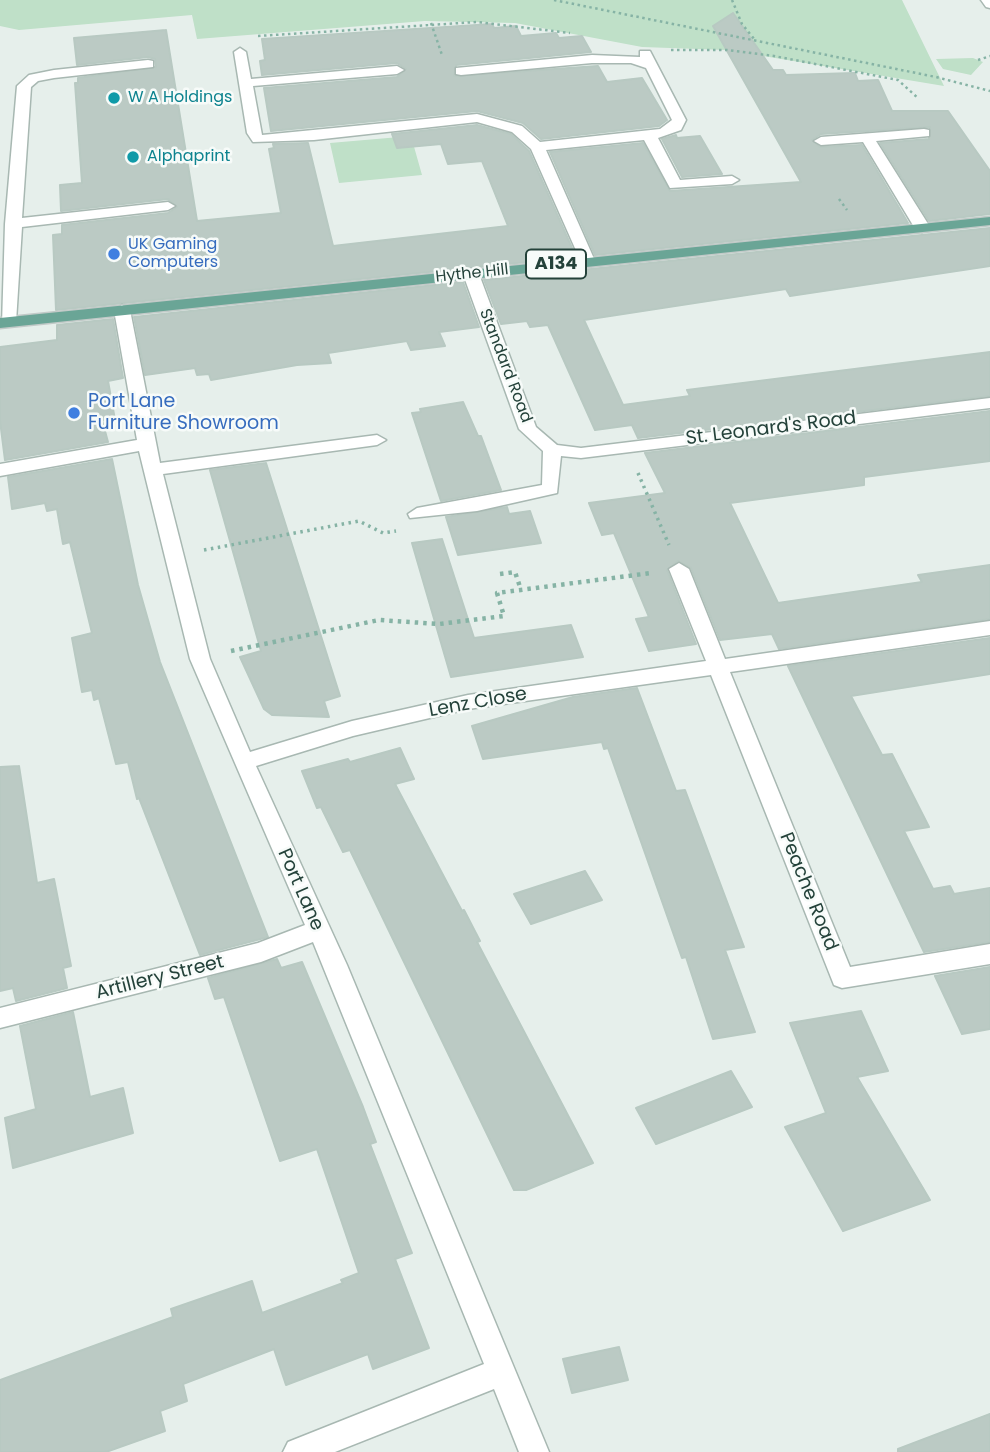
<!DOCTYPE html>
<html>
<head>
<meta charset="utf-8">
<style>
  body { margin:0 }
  canvas { display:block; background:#e6efeb }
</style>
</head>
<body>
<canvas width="990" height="1452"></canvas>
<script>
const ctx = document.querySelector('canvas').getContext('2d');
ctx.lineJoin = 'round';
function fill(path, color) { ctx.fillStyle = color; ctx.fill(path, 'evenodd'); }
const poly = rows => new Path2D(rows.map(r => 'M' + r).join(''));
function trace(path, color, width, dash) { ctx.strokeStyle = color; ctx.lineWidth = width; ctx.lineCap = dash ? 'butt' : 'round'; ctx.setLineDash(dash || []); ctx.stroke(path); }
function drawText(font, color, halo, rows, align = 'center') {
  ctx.font = font + ' Poppins,sans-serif'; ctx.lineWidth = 5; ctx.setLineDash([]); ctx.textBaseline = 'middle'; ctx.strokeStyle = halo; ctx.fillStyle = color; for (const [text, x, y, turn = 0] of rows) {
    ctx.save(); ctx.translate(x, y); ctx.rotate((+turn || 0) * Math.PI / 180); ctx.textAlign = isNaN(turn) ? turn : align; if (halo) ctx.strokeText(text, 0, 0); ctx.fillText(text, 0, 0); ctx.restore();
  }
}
fill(poly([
  [0,0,902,0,944,86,727,50,642,47,515,23,425,21,197,39,192,15,19,30,0,26],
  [973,58,983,62,971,75,943,69,936,59],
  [411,136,422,175,339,183,330,143]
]), '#bfe0c8');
const building = poly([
  [733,13,773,70,783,70,786,75,855,73,858,81,878,80,892,111,948,111,990,171,990,214,929,221,880,143,929,139,930,127,821,134,812,140,820,147,862,145,908,223,595,255,550,152,643,143,670,191,801,182,713,26,733,13],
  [492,24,494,28,516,26,521,36,556,33,559,38,582,36,591,52,456,65,454,76,598,66,607,82,642,78,667,120,659,126,541,139,523,123,477,111,271,131,264,88,397,77,406,69,397,63,262,75,260,61,265,60,262,39,492,24],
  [166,30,197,221,281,213,269,149,274,148,273,144,308,143,333,246,508,226,482,161,448,164,441,144,397,148,392,134,477,125,511,134,529,151,576,257,56,310,53,235,62,234,62,225,168,213,177,207,168,199,61,211,60,185,82,183,75,83,78,83,78,78,156,67,155,59,148,57,77,65,74,38,166,30],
  [676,135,677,138,700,136,722,174,682,177,662,139,676,135],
  [990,228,990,266,790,296,786,289,584,320,623,405,690,396,687,390,990,352,990,396,638,438,632,425,595,430,548,325,530,327,527,321,501,324,484,280,990,228],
  [463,282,479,327,439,332,445,346,411,350,407,341,328,353,331,363,297,365,211,380,209,374,197,375,195,368,145,375,134,317,463,282],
  [113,319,123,378,108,381,115,420,102,420,108,442,5,460,0,421,0,347,57,340,57,325,113,319],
  [463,402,478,436,481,436,501,490,441,501,412,413,421,412,420,409,463,402],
  [990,411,990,461,864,477,864,485,730,503,778,603,922,582,918,575,990,565,990,619,779,649,772,634,720,640,691,568,678,561,667,570,696,644,649,651,636,619,649,617,614,533,602,535,589,503,665,493,645,453,990,411],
  [112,459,138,585,160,662,268,937,200,955,139,798,137,799,128,762,116,764,99,698,94,700,92,690,82,692,72,638,92,633,70,542,63,544,57,509,47,511,45,503,12,509,8,477,112,459],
  [266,463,340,696,324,701,329,717,272,715,264,709,240,657,261,651,210,470,266,463],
  [507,507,509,514,530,511,541,543,458,555,446,517,507,507],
  [442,539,474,638,571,625,583,657,451,677,412,543,442,539],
  [990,638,990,674,851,696,882,755,892,754,929,827,904,831,933,889,950,886,954,894,990,888,990,942,924,952,788,666,990,638],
  [637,688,676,791,685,790,744,947,725,950,755,1032,713,1039,686,957,682,958,608,748,604,749,602,742,483,759,472,726,573,697,637,688],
  [400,748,414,779,395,784,462,911,464,910,480,941,477,942,593,1163,526,1190,514,1190,350,850,343,852,321,807,317,808,302,771,348,759,350,762,400,748],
  [19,766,37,883,54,879,71,966,63,968,67,988,16,1001,13,988,0,991,0,767,19,766],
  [585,871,602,900,531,924,514,894,585,871],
  [277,959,281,968,302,962,363,1107,376,1142,370,1144,412,1253,395,1259,429,1348,373,1369,368,1354,286,1385,274,1349,183,1384,187,1401,160,1411,165,1431,106,1452,0,1452,0,1380,173,1317,171,1309,252,1281,262,1313,343,1283,341,1280,359,1273,317,1149,280,1161,224,997,215,999,208,978,277,959],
  [990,967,990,1029,962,1034,935,976,990,967],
  [861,1011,888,1071,857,1077,930,1200,843,1231,785,1127,826,1113,790,1023,861,1011],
  [73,1012,90,1097,123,1088,133,1133,13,1168,5,1118,36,1109,20,1026,73,1012],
  [731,1071,752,1107,656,1144,636,1108,731,1071],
  [619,1347,628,1380,572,1393,563,1359,619,1347],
  [990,1414,990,1452,898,1452,898,1449,990,1414]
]);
fill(building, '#bbcac4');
trace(building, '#b8c9c2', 2);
const minor = poly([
  [981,0,990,0,990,8,986,7,981,0],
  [240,48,246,52,251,79,397,66,404,70,397,74,253,86,262,135,477,114,522,126,540,142,660,129,672,120,646,68,631,63,592,63,461,75,456,74,456,68,592,55,640,57,640,51,650,51,686,120,681,130,658,138,680,180,732,176,739,180,732,184,670,188,644,140,546,150,595,261,592,264,582,264,531,149,512,132,477,122,314,140,253,142,247,133,234,52,240,48],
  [148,60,153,61,153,67,54,78,38,81,31,87,22,218,168,202,175,206,168,210,22,227,16,322,14,325,2,325,5,224,17,86,29,75,54,70,148,60],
  [924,129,929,130,929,136,876,141,930,227,922,232,914,227,863,142,821,145,814,141,821,137,924,129],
  [471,269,479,274,536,427,557,445,581,448,990,398,990,408,581,458,561,456,557,493,477,511,410,518,408,514,417,508,542,485,543,451,519,429,463,274,471,269],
  [122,305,130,310,160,463,377,435,386,440,377,445,163,474,210,659,250,752,352,721,468,695,706,661,669,569,679,563,689,569,725,659,990,621,990,635,730,672,850,967,990,944,990,964,842,988,834,985,711,675,468,709,353,736,256,766,347,965,549,1452,519,1452,494,1389,335,1452,283,1452,288,1442,484,1364,313,942,261,962,0,1028,0,1008,258,943,305,925,190,659,139,451,0,476,0,464,137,440,114,310,122,305]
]);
const major = poly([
  [990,217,990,225,0,328,0,318,990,217]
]);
trace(minor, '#a8b8b2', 3);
trace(major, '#c2cac8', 3);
trace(poly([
  [554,0,936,77,990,91],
  [732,0,742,24,755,40],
  [431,23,442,55],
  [258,36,477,22,570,33],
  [671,50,727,50,774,56,898,80,919,99],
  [978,60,990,56],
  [839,199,847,210]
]), '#86b3a5', 2.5, [2.5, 3.5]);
trace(poly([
  [638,473,669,545],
  [204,550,359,521,383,533,396,531]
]), '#86b3a5', 3.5, [2.5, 4.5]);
trace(poly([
  [500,574,515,572,521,590],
  [231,651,379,620,439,624,504,616,497,593,651,573]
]), '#86b3a5', 4.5, [3.5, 5]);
fill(minor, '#fff');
fill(major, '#6aa596');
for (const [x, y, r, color] of [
  [114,98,7,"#0f9aa8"],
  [133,157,7,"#0f9aa8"],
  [114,254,7,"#3f7fe0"],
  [74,413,7,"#3f7fe0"]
]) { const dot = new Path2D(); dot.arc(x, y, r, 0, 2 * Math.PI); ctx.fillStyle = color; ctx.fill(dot); trace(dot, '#f7fbf9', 2.5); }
drawText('16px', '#0d838f', '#f7fbf9', [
  ["W A Holdings",128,98],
  ["Alphaprint",147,157]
], 'left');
drawText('16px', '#366cbe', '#f7fbf9', [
  ["UK Gaming",128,245],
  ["Computers",128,263]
], 'left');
drawText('16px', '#24423a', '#f7fbf9', [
  ["Hythe Hill",472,274,-6],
  ["Standard Road",505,366,69]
]);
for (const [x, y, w] of [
  [556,264,60]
]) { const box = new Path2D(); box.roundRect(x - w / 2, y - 14.5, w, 29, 5); ctx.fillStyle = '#f7fbf9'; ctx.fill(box); trace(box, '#24423a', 2); }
drawText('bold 18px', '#24423a', null, [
  ["A134",556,264]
]);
drawText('19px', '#366cbe', '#f7fbf9', [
  ["Port Lane",88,402],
  ["Furniture Showroom",88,424]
], 'left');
drawText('19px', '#24423a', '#f7fbf9', [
  ["St. Leonard's Road",771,429,-7],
  ["Lenz Close",478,703,-10],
  ["Port Lane",300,890,66],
  ["Peache Road",808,892,68],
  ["Artillery Street",160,978,-14]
]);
</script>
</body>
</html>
